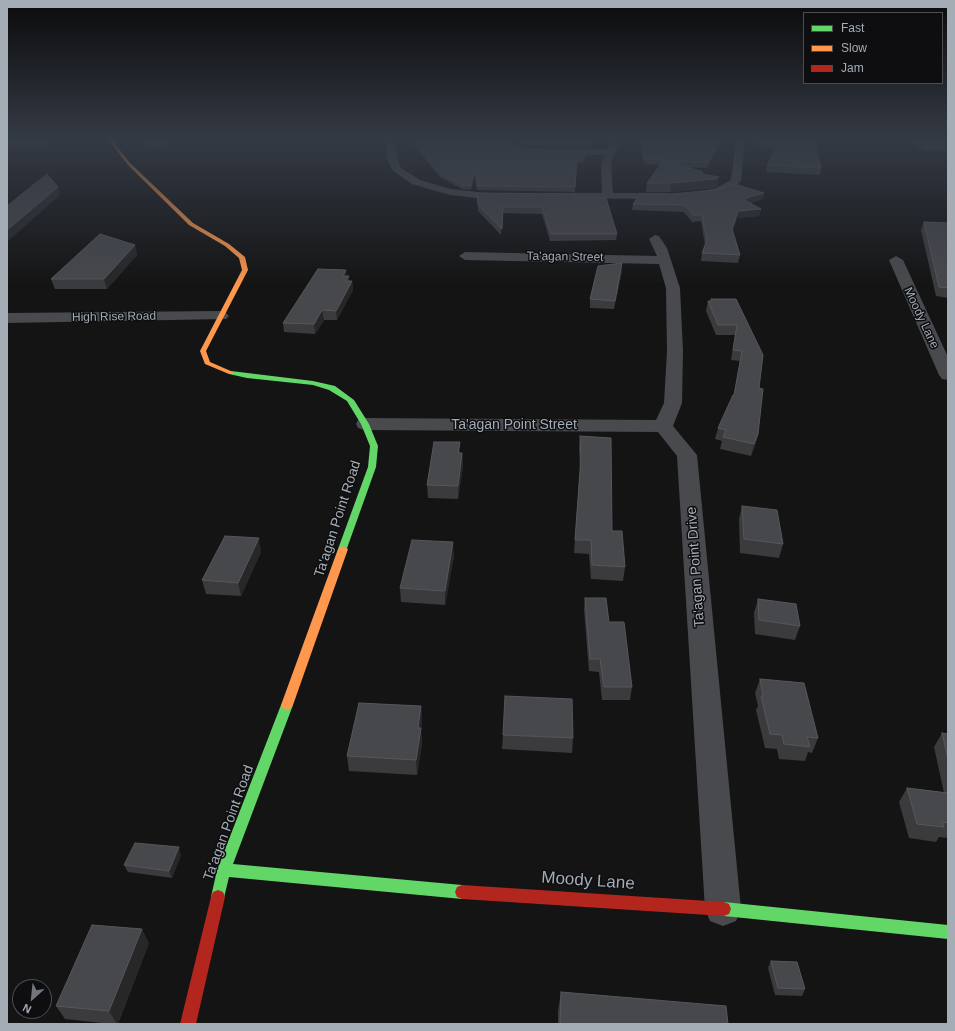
<!DOCTYPE html>
<html>
<head>
<meta charset="utf-8">
<style>
  body { margin:0 }
  #map { position:relative; width:955px; height:1031px; overflow:hidden; background:#141414; font-family:Helvetica,sans-serif }
  canvas { display:block }
  .frame { position:absolute; inset:0; border:8px solid #a4acb6; pointer-events:none }
  .legend { position:absolute; left:803px; top:12px; width:140px; height:72px; box-sizing:border-box; background:#0e0e10; border:1px solid #4a4d52; margin:0; padding:5px 7px; list-style:none; font-size:12px; color:#a4acb6 }
  .legend li { display:flex; align-items:center; gap:8px; height:20px }
  .legend b { width:20px; border:1px solid #4a4d52 }
  .north { position:absolute; left:12px; top:979px; width:40px; height:40px; box-sizing:border-box; background:#0e0e10; border:1px solid #4a4d52; border-radius:50%; rotate:207deg; font-size:11px; font-weight:700; line-height:16px; text-align:center; color:#a4acb6 }
  .north::after { content:''; display:block; margin:auto; width:14px; height:18px; background:#72777d; clip-path:polygon(50% 0,100% 100%,50% 72%,0 100%) }
</style>
</head>
<body>
<div id="map">
<canvas width="955" height="1031"></canvas>
<div class="frame"></div>
<ul class="legend">
<li><b style="height:5px;background:#63d668"></b>Fast</li>
<li><b style="height:5px;background:#ff974d"></b>Slow</li>
<li><b style="height:5px;background:#b3261e"></b>Jam</li>
</ul>
<div class="north">N</div>
</div>
<script>
const ctx = document.querySelector('canvas').getContext('2d');
ctx.lineJoin = 'round';
const poly = rows => new Path2D(rows.map(r => 'M' + r).join(''));
function fill(path, color) { ctx.fillStyle = color; ctx.fill(path, 'evenodd'); }
function trace(path, color, width, dash) { ctx.strokeStyle = color; ctx.lineWidth = width; ctx.lineCap = dash ? 'butt' : 'round'; ctx.setLineDash(dash || []); ctx.stroke(path); }
function drawText(font, color, halo, rows, align = 'center') {
  ctx.font = font + ' Helvetica,sans-serif'; ctx.lineWidth = 3; ctx.setLineDash([]); ctx.textBaseline = 'middle'; ctx.strokeStyle = halo; ctx.fillStyle = color; for (const [text, x, y, turn = 0] of rows) {
    ctx.save(); ctx.translate(x, y); ctx.rotate((+turn || 0) * Math.PI / 180); ctx.textAlign = isNaN(turn) ? turn : align; if (halo) ctx.strokeText(text, 0, 0); ctx.fillText(text, 0, 0); ctx.restore();
  }
}
fill(poly([
  [386,141,395,141,397,158,401,168,420,180,451,189,486,193,507,193,512,196,507,199,486,199,450,195,412,184,392,170,387,158,386,141],
  [503,141,512,141,513,144,520,146,533,148,608,149,611,141,620,141,611,163,613,193,669,193,674,196,669,199,541,198,540,196,545,193,602,193,601,163,605,155,533,154,507,148,503,141],
  [736,141,745,141,741,181,732,189,720,194,699,195,698,193,699,191,714,189,731,180,736,141],
  [655,235,659,236,667,248,680,288,683,351,682,403,673,426,697,455,741,909,736,921,723,926,710,921,705,909,677,456,658,432,365,430,358,428,356,424,358,420,365,418,656,420,664,403,667,351,666,288,659,264,465,260,459,256,465,252,657,256,649,239,655,235],
  [896,256,903,260,948,357,948,380,942,379,939,375,889,260,896,256],
  [221,311,226,313,229,316,226,319,7,323,7,313,221,311]
]), '#484a4d');
fill(poly([
  [231,371,313,381,335,386,354,400,369,424,378,446,376,467,346,551,340,551,338,549,368,467,370,446,361,424,347,401,329,390,313,385,247,378,229,374,228,373,231,371],
  [287,700,291,702,293,705,233,864,462,885,467,887,469,892,467,897,462,899,229,877,223,902,218,904,213,902,211,897,217,870,281,705,283,702,287,700],
  [724,902,948,925,948,939,724,916,719,914,717,909,719,904,724,902]
]), '#63d668');
fill(poly([
  [109,141,113,141,130,163,193,223,229,244,245,257,248,270,206,351,210,362,233,372,233,374,229,374,205,364,200,351,242,270,239,258,225,246,189,225,128,165,109,141],
  [343,546,348,549,293,705,291,708,287,710,283,708,281,705,338,549,343,546]
]), '#ff974d');
fill(poly([
  [462,885,724,902,729,904,731,909,729,914,724,916,462,899,457,897,455,892,457,887,462,885],
  [218,890,223,892,225,897,196,1024,180,1024,211,897,213,892,218,890]
]), '#b3261e');
fill(poly([
  [7,141,56,141,44,148,7,148],
  [140,141,172,141,167,148,146,148],
  [413,141,504,141,507,146,533,152,586,156,583,163,577,163,575,192,477,190,475,173,471,190,462,189,440,177,415,147],
  [513,141,592,141,589,147,533,146,514,143],
  [641,141,721,141,707,168,686,167,702,174,718,185,714,188,670,192,646,192,647,183,661,165,644,164,641,147],
  [754,141,815,141,821,168,820,175,766,172,767,165,777,147,754,146],
  [908,141,944,141,948,144,948,151,925,151],
  [477,193,575,198,617,234,616,240,550,241,542,214,503,213,501,235,478,211],
  [764,193,763,199,750,203,761,209,759,216,737,218,733,231,740,255,738,263,701,261,702,253,705,245,701,221,692,222,684,212,632,210,633,204],
  [924,222,948,223,948,298,936,296,921,230],
  [135,245,137,255,107,289,55,289,51,279],
  [622,271,614,309,590,308,590,299],
  [347,276,349,281,352,281,353,290,337,320,324,320,315,334,284,332,283,323],
  [711,299,736,299,759,388,758,434,755,446,751,456,720,449,722,441,715,439,718,428,734,395,740,361,731,360,735,335,716,335,706,311,708,301,711,301],
  [580,436,612,531,625,567,623,581,591,579,589,554,574,553,580,470,579,449],
  [460,442,460,453,462,453,463,466,458,499,428,498,427,485],
  [742,506,783,544,779,558,740,553,739,519],
  [261,552,241,596,206,594,202,580],
  [454,556,445,605,401,602,400,588],
  [585,598,609,622,632,687,630,700,602,700,599,672,589,671,584,610],
  [758,599,800,626,795,640,755,634,754,613],
  [760,679,818,738,812,753,808,752,805,761,779,759,777,749,765,748,756,710,758,706,755,693],
  [421,706,422,720,421,730,422,743,417,775,349,771,347,756],
  [942,733,948,734,948,838,939,837,936,842,909,838,899,802,907,788,944,793,934,747],
  [503,735,573,738,572,753,502,749],
  [181,855,172,878,128,872,124,865],
  [149,943,118,1024,111,1024,65,1019,56,1006],
  [771,961,805,989,802,996,775,995,768,968],
  [561,992,728,1024,558,1024,558,1011]
]), '#3b3b3e');
fill(poly([
  [45,141,56,141,44,148,43,143],
  [169,141,172,141,167,148,166,144],
  [719,141,721,141,707,168,708,163],
  [586,152,586,156,583,163,583,159],
  [475,169,475,173,471,190,471,186],
  [703,172,701,180,719,177,718,185,714,188,670,192,671,183],
  [58,187,60,195,7,242,7,230],
  [764,193,763,199,741,205,743,199],
  [761,209,759,216,737,218,731,236,732,229,738,211],
  [135,245,137,255,107,289,104,279],
  [622,263,622,271,614,309,615,301],
  [346,270,347,278,343,276],
  [349,276,350,285,346,281],
  [352,281,353,290,337,320,336,311],
  [322,310,324,320,315,334,314,324],
  [758,434,755,446,751,456,754,444],
  [460,442,460,455,458,453],
  [462,453,463,466,458,499,458,486],
  [259,538,261,552,241,596,238,583],
  [453,542,454,556,445,605,445,591],
  [421,706,422,720,421,730,422,743,417,775,416,760,418,728],
  [179,847,181,855,172,878,169,871],
  [142,929,149,943,118,1024,117,1024,109,1011]
]), '#272728');
const building = poly([
  [7,141,45,141,43,143,7,143,7,141],
  [142,141,169,141,166,144,145,144,142,141],
  [414,141,504,141,507,146,533,152,586,152,583,159,577,159,575,187,477,186,475,169,471,186,462,185,440,173,415,143,414,141],
  [525,141,591,141,590,144,533,143,525,141],
  [641,141,719,141,708,163,644,159,641,141],
  [780,141,815,141,821,168,767,165,780,141],
  [917,141,944,141,948,144,948,147,926,147,917,141],
  [664,160,703,172,702,174,719,177,715,179,671,183,647,183,664,160],
  [47,174,58,187,7,230,7,206,47,174],
  [734,184,764,193,743,199,761,209,738,211,732,229,740,255,702,253,707,240,702,215,693,215,685,205,633,204,640,194,671,194,717,190,734,184],
  [477,193,575,194,575,198,606,198,617,234,551,234,542,207,503,207,502,229,478,205,477,193],
  [924,222,948,223,948,288,939,287,924,222],
  [100,234,135,245,104,279,51,279,100,234],
  [622,263,615,301,590,299,598,266,622,263],
  [318,269,346,270,343,276,349,276,346,281,352,281,336,311,322,310,314,324,283,323,318,269],
  [711,299,736,299,763,355,759,388,763,389,758,434,754,444,723,437,726,430,718,428,733,395,734,395,742,351,733,350,737,325,718,325,708,301,712,301,711,299],
  [580,436,611,438,612,531,622,531,625,567,592,565,591,540,575,540,581,457,580,436],
  [434,442,460,442,458,453,462,453,458,486,427,485,434,442],
  [742,506,777,510,783,544,744,539,742,506],
  [225,536,259,538,238,583,202,580,225,536],
  [412,540,453,542,445,591,400,588,412,540],
  [585,598,606,598,609,622,624,622,632,687,604,687,600,659,590,659,585,598],
  [758,599,796,604,800,626,759,620,758,599],
  [760,679,804,683,818,738,807,737,810,747,784,744,782,735,770,734,761,696,763,696,760,679],
  [505,696,572,699,573,738,503,735,505,696],
  [359,703,421,706,418,728,421,728,416,760,347,756,359,703],
  [942,733,948,734,948,759,942,733],
  [907,788,948,793,948,823,942,822,944,827,917,824,907,788],
  [135,843,179,847,169,871,124,865,135,843],
  [92,925,142,929,109,1011,56,1006,92,925],
  [771,961,797,962,805,989,778,988,771,961],
  [561,992,726,1006,728,1024,560,1024,561,992]
]);
fill(building, '#46484b');
trace(building, '#55575c', 1);
const sky = ctx.createLinearGradient(0, 0, 0, 286);
sky.addColorStop(0, '#0b0b0b');
sky.addColorStop(0.49, '#343a45');
sky.addColorStop(1, '#343a4500');
ctx.fillStyle = sky;
ctx.fillRect(0, 0, 955, 286);
drawText('12px', '#a4acb6', '#0e0e10', [
  ["Ta'agan Street",565,257,1],
  ["High Rise Road",114,317,-1],
  ["Moody Lane",921,318,65]
]);
drawText('14px', '#a4acb6', '#0e0e10', [
  ["Ta'agan Point Street",514,425],
  ["Ta'agan Point Road",338,519,-72],
  ["Ta'agan Point Drive",696,567,-94],
  ["Ta'agan Point Road",229,823,-70]
]);
drawText('17px', '#a4acb6', '#0e0e10', [
  ["Moody Lane",588,881,4]
]);
</script>
</body>
</html>
